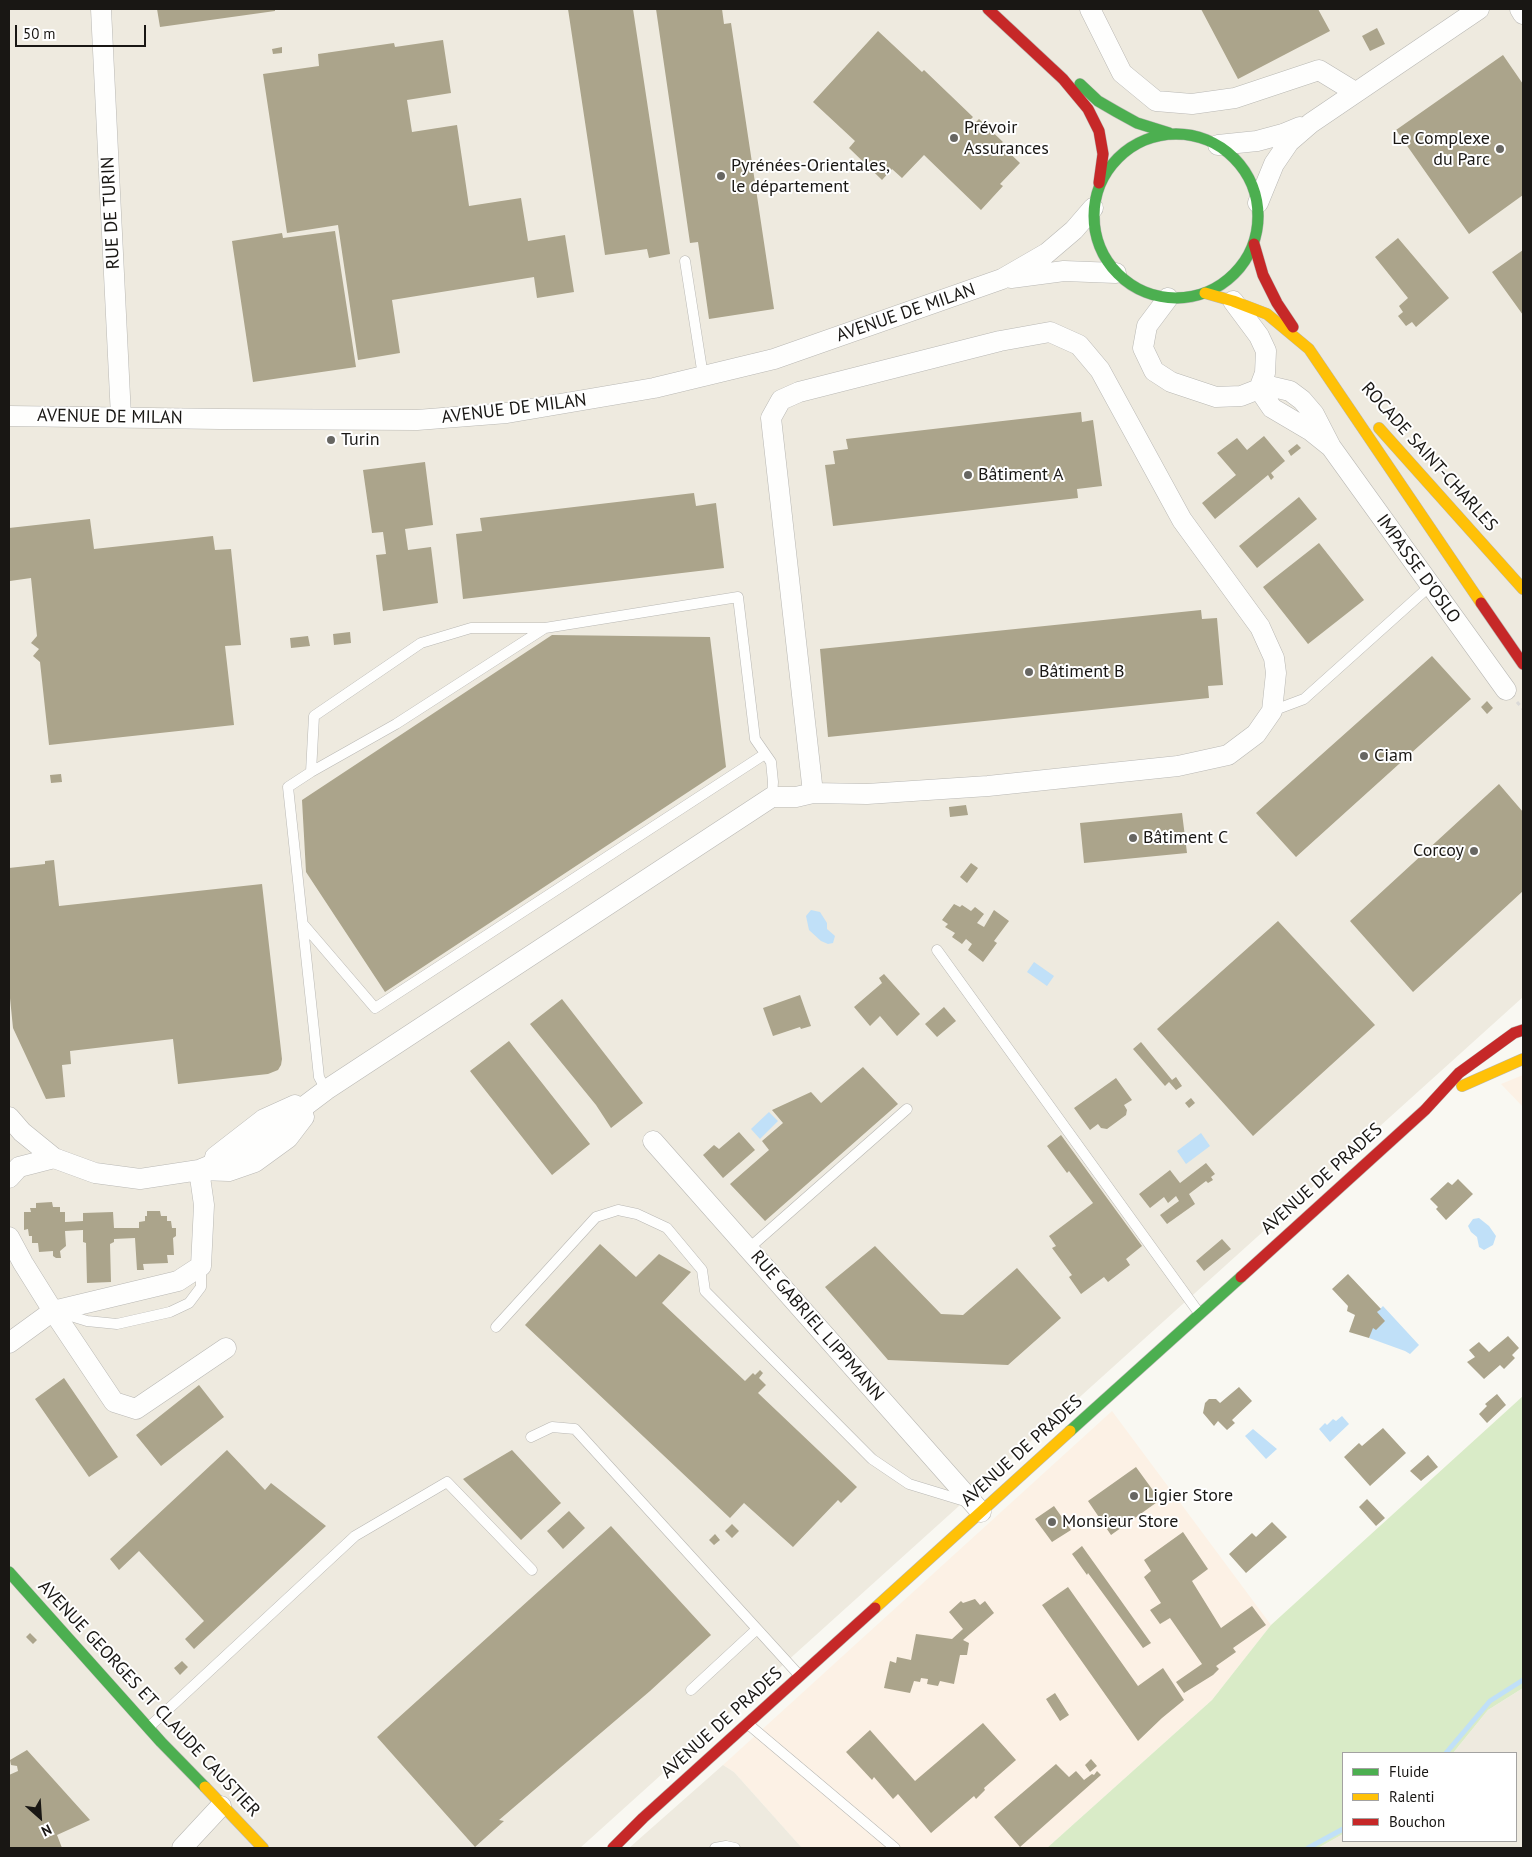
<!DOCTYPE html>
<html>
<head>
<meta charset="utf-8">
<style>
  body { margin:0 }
  #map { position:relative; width:1532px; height:1857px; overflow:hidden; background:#f9f8f2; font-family:"PT Sans",sans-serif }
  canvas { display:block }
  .frame { position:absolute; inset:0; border:10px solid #191714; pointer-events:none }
  .legend { position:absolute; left:1342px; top:1752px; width:175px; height:90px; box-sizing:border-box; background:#fff; border:1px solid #a3a2a1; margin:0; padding:6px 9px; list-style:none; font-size:15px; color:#191714 }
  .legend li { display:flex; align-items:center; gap:10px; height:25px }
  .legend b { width:25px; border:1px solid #a3a2a1 }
  .north { position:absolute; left:15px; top:1792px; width:50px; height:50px; -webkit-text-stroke:4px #fff; paint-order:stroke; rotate:154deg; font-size:14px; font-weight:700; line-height:20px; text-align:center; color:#191714 }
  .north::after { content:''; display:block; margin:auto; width:18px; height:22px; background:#191714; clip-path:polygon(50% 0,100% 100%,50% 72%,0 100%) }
  .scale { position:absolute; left:15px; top:25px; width:131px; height:22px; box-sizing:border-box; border:2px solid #191714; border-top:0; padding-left:6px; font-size:15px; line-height:18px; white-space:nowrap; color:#191714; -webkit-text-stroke:4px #fff; paint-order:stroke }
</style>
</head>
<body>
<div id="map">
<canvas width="1532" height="1857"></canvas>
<div class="frame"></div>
<ul class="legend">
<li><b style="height:6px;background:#4caf50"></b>Fluide</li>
<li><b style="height:6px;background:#ffc107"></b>Ralenti</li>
<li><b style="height:6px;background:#c62828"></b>Bouchon</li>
</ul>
<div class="north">N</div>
<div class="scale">50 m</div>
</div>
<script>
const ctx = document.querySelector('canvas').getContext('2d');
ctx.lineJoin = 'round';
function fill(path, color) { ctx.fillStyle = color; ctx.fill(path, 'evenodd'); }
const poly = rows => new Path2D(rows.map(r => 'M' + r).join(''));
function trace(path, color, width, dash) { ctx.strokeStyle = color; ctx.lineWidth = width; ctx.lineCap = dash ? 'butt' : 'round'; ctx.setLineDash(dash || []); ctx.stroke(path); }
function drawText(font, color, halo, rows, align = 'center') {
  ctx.font = font + ' "PT Sans",sans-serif'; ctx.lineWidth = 4; ctx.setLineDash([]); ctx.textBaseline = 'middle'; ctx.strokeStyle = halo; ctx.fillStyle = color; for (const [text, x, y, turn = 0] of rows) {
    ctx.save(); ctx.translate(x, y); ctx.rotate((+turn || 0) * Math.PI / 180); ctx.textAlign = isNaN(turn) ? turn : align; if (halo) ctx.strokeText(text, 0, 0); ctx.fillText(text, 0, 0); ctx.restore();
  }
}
fill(poly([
  [1523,1075,1523,1107,1501,1084],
  [1112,1411,1271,1625,1212,1700,1047,1848,802,1848,734,1772,723,1765]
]), '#fcf1e5');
fill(poly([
  [9,9,1523,9,1523,997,580,1848,9,1848],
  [1523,1688,1523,1848,1318,1848,1343,1834,1343,1841,1516,1841,1516,1753,1453,1753,1488,1710],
  [723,1765,734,1772,802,1848,629,1848]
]), '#eeeadf');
fill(poly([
  [1523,1396,1523,1688,1488,1710,1453,1753,1343,1753,1343,1834,1318,1848,1047,1848,1212,1700,1271,1625]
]), '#d9ebc7');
fill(poly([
  [811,910,820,912,827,923,827,929,835,936,833,943,828,944,821,941,809,930,806,916],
  [1034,962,1054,976,1047,986,1027,972],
  [769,1112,778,1121,760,1139,751,1129],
  [1201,1133,1210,1146,1186,1164,1177,1151],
  [1479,1218,1489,1226,1496,1236,1493,1245,1484,1250,1479,1247,1477,1237,1471,1232,1468,1226,1473,1219],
  [1383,1306,1419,1345,1410,1354,1405,1351,1369,1338,1377,1312],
  [1342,1416,1349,1424,1330,1442,1319,1429,1325,1423,1327,1425,1333,1419,1336,1421],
  [1253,1429,1277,1449,1266,1459,1245,1436]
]), '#c0e0f8');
trace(poly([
  [1446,1753,1490,1701,1523,1680],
  [1308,1848,1343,1829]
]), '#c0e0f8', 5);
fill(poly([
  [157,9,275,9,275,11,160,27],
  [568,9,633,9,670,254,649,258,647,249,605,255],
  [656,9,722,9,724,24,731,23,774,309,709,319,698,242,690,243],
  [1201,9,1318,9,1330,31,1238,79],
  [1377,28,1385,44,1370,51,1362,36],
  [878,31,922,72,924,70,973,117,970,120,974,124,979,119,1003,142,1000,144,1020,163,1000,184,1003,186,981,210,924,155,902,178,892,169,882,180,849,148,855,141,813,102],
  [443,40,451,93,407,100,412,132,457,125,469,206,521,198,528,241,565,235,574,292,537,298,534,277,392,300,400,353,358,360,338,225,287,233,263,74,319,66,318,54,394,43,395,47],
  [282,47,282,53,273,54,272,49],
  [1503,55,1523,84,1523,195,1469,234,1396,130],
  [335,231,356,367,253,382,232,241,282,233,283,238],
  [1398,238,1449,298,1416,327,1412,322,1406,326,1398,316,1403,312,1399,306,1408,298,1375,257],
  [1523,250,1523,315,1492,272],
  [1081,412,1082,422,1093,420,1102,486,1077,489,1078,498,833,526,825,465,835,464,833,451,848,449,846,439],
  [1264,436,1285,461,1271,473,1274,477,1271,480,1268,475,1215,519,1202,503,1236,475,1217,453,1237,438,1247,450],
  [1297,444,1301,448,1291,456,1288,451],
  [425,462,433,525,405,529,408,550,431,547,438,603,383,611,376,555,386,554,383,532,372,533,363,470],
  [694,493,696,506,716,503,724,568,463,599,456,534,482,531,480,518],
  [1299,497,1317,519,1257,568,1239,546],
  [90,519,94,549,213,536,215,550,231,549,241,645,225,646,234,725,49,745,40,662,33,656,39,649,31,643,37,636,31,578,10,581,9,528],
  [1319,543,1364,600,1308,644,1263,587],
  [1201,610,1202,619,1217,618,1223,685,1208,686,1209,698,828,737,820,649],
  [350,632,351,643,334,645,333,634],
  [552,635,710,637,726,767,385,992,306,872,302,800],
  [308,636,310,646,291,648,290,638],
  [1432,656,1471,699,1296,857,1256,813],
  [1487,701,1493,708,1487,714,1481,707],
  [61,774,62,782,51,783,50,775],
  [1499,784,1523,812,1523,891,1413,992,1350,921],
  [966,805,968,815,950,817,949,807],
  [1182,813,1187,853,1084,863,1080,823],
  [54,860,59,906,262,884,282,1059,281,1065,278,1070,268,1074,178,1084,173,1039,70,1051,71,1064,62,1065,65,1097,46,1099,13,1028,9,988,9,881,10,881,9,868,45,864,45,861],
  [971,863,978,868,967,883,960,877],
  [954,904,960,907,962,905,971,911,975,907,984,914,977,923,984,927,994,910,1009,921,994,941,997,943,983,962,968,950,972,944,966,939,962,944,952,937,955,933,945,927,948,924,942,920],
  [1278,921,1375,1025,1253,1136,1157,1029],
  [884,974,920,1014,897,1036,880,1016,870,1026,854,1007,882,983,879,978],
  [800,995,811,1026,801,1029,800,1027,773,1036,763,1008],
  [562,999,643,1103,611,1128,596,1105,530,1024],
  [944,1007,956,1021,937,1037,925,1024],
  [509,1041,590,1144,552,1175,470,1071],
  [1141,1042,1172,1080,1176,1077,1182,1086,1176,1090,1169,1082,1165,1086,1133,1049],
  [863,1067,898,1104,765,1221,730,1184,769,1150,762,1141,783,1123,772,1110,811,1092,821,1103],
  [1116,1078,1132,1100,1124,1105,1127,1110,1126,1115,1107,1129,1101,1128,1098,1124,1090,1130,1074,1108],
  [1191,1098,1195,1103,1189,1108,1185,1103],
  [739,1132,755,1150,723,1178,703,1155,714,1145,719,1149],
  [1061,1135,1142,1246,1126,1259,1130,1265,1108,1282,1104,1277,1081,1294,1069,1277,1072,1275,1052,1248,1056,1246,1049,1236,1093,1203,1069,1171,1067,1173,1047,1146],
  [1206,1163,1215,1174,1211,1177,1213,1180,1208,1183,1206,1181,1189,1194,1195,1204,1167,1224,1160,1215,1179,1201,1176,1196,1168,1203,1164,1197,1150,1208,1139,1194,1170,1170,1180,1183],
  [1458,1179,1473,1194,1446,1220,1436,1209,1438,1207,1430,1199,1448,1182,1452,1185],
  [52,1202,53,1207,60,1207,60,1212,65,1212,65,1222,83,1221,83,1213,113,1212,114,1228,139,1228,139,1222,145,1221,145,1216,147,1216,147,1211,160,1211,161,1216,167,1216,167,1221,171,1221,172,1228,176,1228,176,1236,173,1238,174,1255,167,1255,168,1263,143,1264,144,1270,137,1270,135,1238,114,1239,114,1242,110,1244,111,1282,87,1283,86,1243,83,1242,83,1230,65,1231,66,1246,60,1251,61,1258,56,1258,53,1256,53,1251,39,1252,38,1243,32,1243,32,1236,29,1236,28,1229,24,1230,24,1212,31,1212,30,1208,36,1208,36,1203],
  [1222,1239,1231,1249,1204,1271,1196,1261],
  [600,1244,636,1277,659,1254,691,1272,662,1303,745,1381,753,1373,755,1375,760,1370,763,1373,759,1378,766,1385,758,1393,857,1487,841,1503,838,1500,793,1547,744,1503,730,1518,525,1325],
  [875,1246,941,1314,963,1315,1017,1268,1061,1318,1008,1365,888,1360,825,1287],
  [1348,1274,1381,1309,1377,1312,1385,1321,1376,1330,1373,1328,1369,1338,1349,1332,1355,1315,1347,1311,1348,1306,1332,1289],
  [1508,1336,1519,1348,1512,1355,1515,1358,1504,1369,1500,1365,1484,1379,1467,1362,1475,1357,1469,1350,1479,1342,1489,1352],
  [64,1378,118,1457,89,1477,35,1399],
  [199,1385,224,1417,161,1466,136,1435],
  [1239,1387,1252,1401,1232,1420,1235,1423,1227,1430,1218,1421,1214,1426,1203,1413,1205,1403,1209,1399,1216,1399,1220,1403],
  [1497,1394,1506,1405,1487,1423,1479,1414,1487,1406,1485,1404],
  [1383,1428,1406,1453,1370,1486,1344,1457,1359,1443,1362,1446],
  [227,1450,265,1490,271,1483,326,1526,194,1649,185,1639,204,1621,139,1551,119,1570,110,1559],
  [512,1450,561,1503,521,1540,463,1479],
  [1428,1455,1438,1467,1421,1481,1410,1471],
  [1136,1467,1160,1500,1111,1535,1088,1501],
  [1367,1499,1385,1518,1376,1526,1359,1507],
  [1054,1506,1071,1530,1052,1542,1035,1519],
  [569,1511,585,1528,563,1549,547,1531],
  [1272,1522,1287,1537,1246,1573,1229,1554,1252,1533,1256,1537],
  [732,1524,739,1531,732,1538,725,1531],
  [611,1526,711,1635,650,1691,499,1820,504,1821,475,1847,377,1737],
  [1183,1532,1208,1569,1192,1581,1221,1628,1252,1606,1266,1625,1233,1648,1236,1652,1216,1666,1219,1669,1213,1675,1184,1693,1176,1682,1202,1664,1170,1618,1160,1624,1150,1610,1161,1603,1144,1577,1151,1571,1144,1560],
  [715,1534,720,1540,714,1545,709,1540],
  [1082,1546,1097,1567,1151,1643,1143,1648,1088,1573,1087,1575,1072,1554],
  [1068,1587,1138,1686,1163,1668,1184,1700,1162,1718,1138,1741,1042,1605],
  [975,1599,980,1605,985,1601,994,1613,963,1640,969,1643,967,1655,960,1655,954,1684,940,1681,938,1686,927,1684,928,1679,921,1678,920,1682,914,1681,910,1693,884,1688,890,1661,896,1663,897,1657,911,1660,916,1634,952,1639,963,1629,949,1612,961,1601,963,1603],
  [30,1633,37,1640,33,1644,26,1637],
  [182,1661,188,1667,180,1675,174,1668],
  [1055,1693,1069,1715,1060,1721,1046,1699],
  [983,1723,1016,1760,984,1788,985,1790,976,1799,974,1796,931,1833,898,1794,893,1799,874,1777,872,1780,846,1752,870,1730,915,1781],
  [27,1750,90,1820,57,1835,62,1848,9,1848,9,1775,18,1771,17,1766,11,1765,10,1760],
  [1091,1759,1097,1766,1090,1772,1085,1765],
  [1056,1764,1069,1777,1076,1771,1084,1780,1092,1774,1094,1775,1097,1771,1101,1775,1020,1847,994,1817]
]), '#aba48b');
const lane = poly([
  [685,261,703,376],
  [545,628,738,597,755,739,771,762,773,782,772,797],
  [1272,711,1304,699,1430,586],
  [311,772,314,716,421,643,471,628,545,628,396,724,311,772,288,787,319,1077,326,1090],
  [303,924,375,1008,765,754],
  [937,950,1199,1313],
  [748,1249,907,1109],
  [61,1313,87,1321,117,1324,170,1312,189,1303,201,1287,201,1267],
  [496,1327,596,1217,618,1210,637,1214,667,1228,702,1270,705,1291,872,1459,909,1484,968,1502],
  [531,1437,552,1427,575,1429,799,1675],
  [691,1690,757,1629],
  [748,1724,895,1848],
  [149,1727,355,1536,447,1482,532,1570],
  [715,1848,726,1846,735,1848]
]);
const street = poly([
  [101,9,121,417],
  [1090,9,1122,73,1156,101,1192,104,1235,98,1319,70,1355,92],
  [1520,9,1523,14],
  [1218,145,1257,141,1283,134,1300,127],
  [1258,203,1274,164,1289,142,1311,123,1479,9],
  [1011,278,1064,271,1116,273],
  [1168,298,1147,326,1143,348,1154,371,1171,382,1216,397,1241,396,1259,389,1265,373,1266,351,1259,336,1233,301],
  [1269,386,1290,391,1302,400,1314,414,1331,447,1311,431,1272,408,1259,389,1269,386],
  [9,416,220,419,417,420,507,413,654,388,774,359,1002,279,1047,253,1074,230,1093,208],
  [1331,447,1506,690],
  [9,1117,22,1132,54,1158,95,1173,140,1179,199,1170,229,1171,255,1162,288,1138,304,1117],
  [653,1141,981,1512],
  [215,1157,264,1119,295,1105],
  [199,1170,245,1151,326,1090,772,797,796,797,813,793,867,794,988,786,1178,766,1228,755,1256,734,1272,711,1276,673,1274,658,1260,627,1182,520,1100,370,1079,345,1050,332,1000,341,799,392,781,400,771,418,813,793],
  [9,1178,19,1167,54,1158],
  [9,1237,23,1263,53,1311,114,1402,136,1409,226,1348],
  [9,1343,53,1311,178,1281,201,1266,204,1205,199,1170],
  [182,1848,221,1806]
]);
const fast = poly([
  [1080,84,1098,101,1117,112,1137,123,1169,133],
  '1094 216a82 82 0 1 1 164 0a82 82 0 1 1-164 0Z',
  [1070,1431,1241,1277],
  [9,1572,161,1742,205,1787]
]);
const slow = poly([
  [1205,293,1233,301,1267,314,1309,349,1481,603],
  [1379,428,1523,589],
  [1462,1086,1523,1059],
  [875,1608,1070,1431],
  [205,1787,263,1848]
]);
const jam = poly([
  [988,9,1063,79,1088,109,1099,131,1103,154,1099,183],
  [1254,244,1263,275,1277,303,1293,327],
  [1481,603,1523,664],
  [1241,1277,1425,1110,1459,1073,1514,1033,1523,1030],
  [613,1848,643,1818,875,1608]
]);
trace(lane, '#b9b8b4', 11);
trace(street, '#b9b8b4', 21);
trace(fast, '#b9b8b4', 12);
trace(slow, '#b9b8b4', 12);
trace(jam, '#b9b8b4', 12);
trace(poly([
  [1517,702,1523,709]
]), '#dad9d7', 3, [4, 4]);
trace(lane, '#fefefd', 10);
trace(street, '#fefefd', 20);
trace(fast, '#4caf50', 11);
trace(slow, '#ffc107', 11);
trace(jam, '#c62828', 11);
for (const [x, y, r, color] of [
  [954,138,5,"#676662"],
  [1500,149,5,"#676662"],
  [721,176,5,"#676662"],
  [331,440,5,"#676662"],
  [968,475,5,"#676662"],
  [1029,672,5,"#676662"],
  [1364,756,5,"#676662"],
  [1133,838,5,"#676662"],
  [1474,851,5,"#676662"],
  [1134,1496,5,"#676662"],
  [1052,1522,5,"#676662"]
]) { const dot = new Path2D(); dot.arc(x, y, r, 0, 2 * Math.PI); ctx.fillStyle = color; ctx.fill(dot); trace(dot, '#fff', 2); }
drawText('18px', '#191714', '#fff', [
  ["Prévoir",964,128],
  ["Assurances",964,149],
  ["Le Complexe",1490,139,"right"],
  ["du Parc",1490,160,"right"],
  ["Pyrénées-Orientales,",731,166],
  ["le département",731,187],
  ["Turin",341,440],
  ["Bâtiment A",978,475],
  ["Bâtiment B",1039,672],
  ["Ciam",1374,756],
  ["Bâtiment C",1143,838],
  ["Corcoy",1464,851,"right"],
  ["Ligier Store",1144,1496],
  ["Monsieur Store",1062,1522]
], 'left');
drawText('18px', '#191714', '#fff', [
  ["RUE DE TURIN",111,213,-93],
  ["AVENUE DE MILAN",906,313,-19],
  ["AVENUE DE MILAN",514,409,-7],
  ["AVENUE DE MILAN",110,417,1],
  ["ROCADE SAINT-CHARLES",1429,457,48],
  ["IMPASSE D'OSLO",1418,569,54],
  ["AVENUE DE PRADES",1322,1179,-42],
  ["RUE GABRIEL LIPPMANN",817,1326,49],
  ["AVENUE DE PRADES",1022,1451,-42],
  ["AVENUE GEORGES ET CLAUDE CAUSTIER",149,1699,47],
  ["AVENUE DE PRADES",722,1723,-42]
]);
</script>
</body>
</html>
